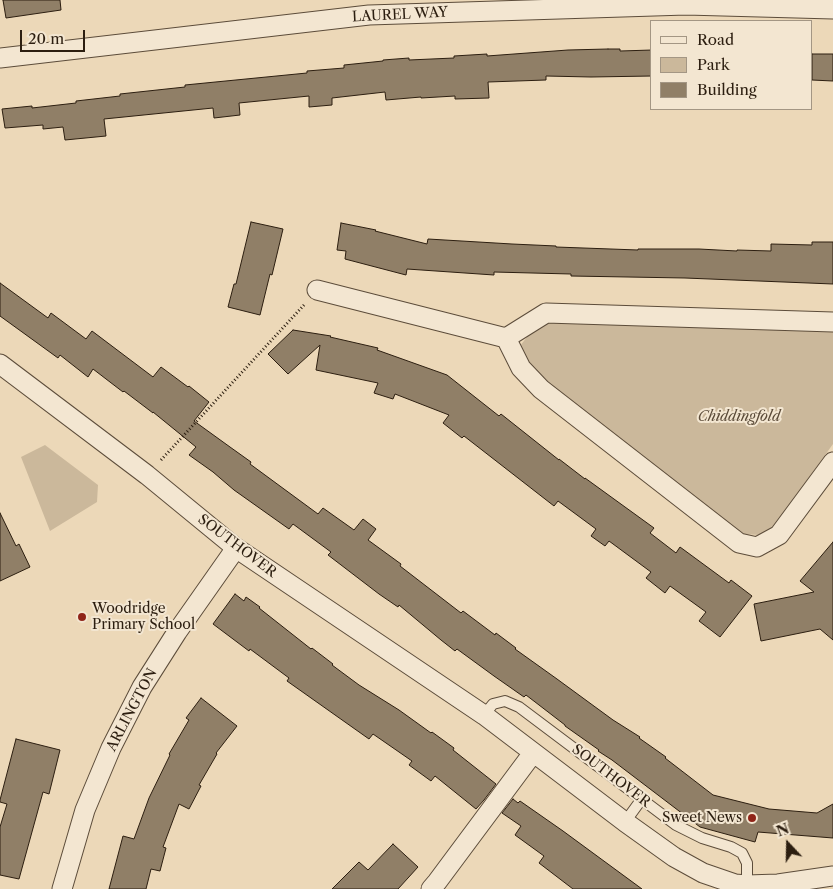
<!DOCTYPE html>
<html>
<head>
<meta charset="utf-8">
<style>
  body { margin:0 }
  #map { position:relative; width:833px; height:889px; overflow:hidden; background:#ecd8b8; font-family:"Libre Caslon Text",serif }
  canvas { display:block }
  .legend { position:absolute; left:650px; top:20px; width:162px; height:90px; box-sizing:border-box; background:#f3e6d1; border:1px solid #a39684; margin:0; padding:6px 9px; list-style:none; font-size:15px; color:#2c1e10 }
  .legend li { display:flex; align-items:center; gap:10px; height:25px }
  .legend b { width:25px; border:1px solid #a39684 }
  .north { position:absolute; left:763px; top:819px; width:50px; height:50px; -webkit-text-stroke:4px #f3e6d1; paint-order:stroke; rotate:339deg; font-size:14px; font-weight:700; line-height:20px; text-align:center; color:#2c1e10 }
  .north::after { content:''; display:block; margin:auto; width:18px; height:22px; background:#2c1e10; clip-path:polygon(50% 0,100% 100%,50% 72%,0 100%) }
  .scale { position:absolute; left:20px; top:30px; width:65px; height:22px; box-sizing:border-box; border:2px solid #2c1e10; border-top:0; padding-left:6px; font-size:15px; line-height:18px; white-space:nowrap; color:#2c1e10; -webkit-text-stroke:4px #f3e6d1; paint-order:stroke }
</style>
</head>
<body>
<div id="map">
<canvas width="833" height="889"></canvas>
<ul class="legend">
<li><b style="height:6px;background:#f3e6d1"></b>Road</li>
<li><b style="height:14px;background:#cbb89b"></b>Park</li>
<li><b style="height:14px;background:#907f67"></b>Building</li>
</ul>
<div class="north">N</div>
<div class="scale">20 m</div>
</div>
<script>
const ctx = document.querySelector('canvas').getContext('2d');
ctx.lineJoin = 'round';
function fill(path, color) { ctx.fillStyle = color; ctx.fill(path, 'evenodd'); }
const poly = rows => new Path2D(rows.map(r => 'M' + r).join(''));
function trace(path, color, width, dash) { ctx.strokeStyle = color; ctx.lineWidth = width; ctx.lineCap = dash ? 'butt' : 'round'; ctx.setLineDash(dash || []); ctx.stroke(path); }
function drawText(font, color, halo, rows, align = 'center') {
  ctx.font = font + ' "Libre Caslon Text",serif'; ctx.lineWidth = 4; ctx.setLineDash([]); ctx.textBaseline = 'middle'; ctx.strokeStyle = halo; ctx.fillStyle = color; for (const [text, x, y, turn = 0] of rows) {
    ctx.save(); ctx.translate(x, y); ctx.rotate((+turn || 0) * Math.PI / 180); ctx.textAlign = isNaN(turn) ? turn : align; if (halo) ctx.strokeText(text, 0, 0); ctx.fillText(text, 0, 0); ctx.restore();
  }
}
fill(poly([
  [554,320,833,330,833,444,774,526,760,535,743,534,579,409,534,373,520,346,534,328],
  [45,445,98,485,97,502,50,531,21,457]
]), '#cbb89b');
const building = poly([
  [3,0,60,0,61,10,6,18,3,0],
  [608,49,620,49,620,51,652,50,652,76,591,77,546,76,546,80,488,82,489,98,455,99,455,96,421,98,421,97,386,100,385,92,332,98,332,105,309,107,309,96,239,103,240,115,214,118,213,108,104,119,106,136,65,140,63,127,43,129,43,125,5,128,2,109,32,106,32,108,76,103,76,101,120,96,120,94,185,87,185,85,307,73,307,71,344,68,344,65,383,61,383,60,409,58,409,60,454,58,454,56,487,54,487,56,568,50,608,49],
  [812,54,833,54,833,81,812,80,812,54],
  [251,222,283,229,272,275,270,274,260,315,228,307,234,284,236,284,251,222],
  [341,223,376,230,375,231,427,244,428,239,512,244,556,246,556,247,638,250,638,249,699,249,737,251,737,250,771,251,771,244,812,245,812,242,833,242,833,284,685,278,571,276,571,274,532,273,494,272,494,275,407,269,406,275,345,259,346,251,337,250,341,223],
  [0,283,48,318,51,313,86,339,92,331,153,377,161,367,188,387,189,386,209,402,194,421,230,447,251,462,250,464,318,514,323,508,354,530,363,519,376,529,368,540,401,564,400,566,461,613,463,611,495,635,496,633,516,648,515,649,557,679,613,720,640,737,639,738,666,757,665,758,713,795,769,809,817,813,833,804,833,838,758,832,755,842,700,827,612,760,598,751,599,750,565,726,565,725,526,695,524,697,494,676,457,649,455,651,441,640,399,605,398,607,379,594,328,555,331,552,293,524,289,529,234,490,213,472,189,455,196,447,153,412,153,413,124,391,123,392,93,369,88,377,60,355,58,358,0,316,0,283],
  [293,330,331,336,330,337,378,348,377,350,447,375,499,416,501,414,559,460,559,459,585,479,585,478,654,528,650,533,676,553,680,547,729,583,731,580,752,596,720,637,699,621,706,612,670,586,665,593,646,578,651,572,609,541,605,546,591,536,596,529,558,501,554,506,464,436,462,438,443,423,449,415,395,394,393,399,374,393,378,383,316,370,320,345,288,374,268,354,293,330],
  [0,513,16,546,19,544,30,567,0,581,0,513],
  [833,542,833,640,820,629,761,641,754,604,814,592,800,581,833,542],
  [235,594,244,601,246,597,260,607,259,608,311,649,312,648,333,664,332,665,359,685,399,710,431,733,432,732,454,748,453,750,496,784,484,800,476,809,435,776,431,781,409,765,412,761,373,734,369,739,287,681,289,678,250,649,249,651,213,624,235,594],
  [201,698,237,726,216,753,217,754,199,785,201,786,189,809,179,804,163,847,166,848,160,871,151,869,146,889,109,889,123,836,134,839,149,798,170,755,169,754,189,720,186,718,201,698],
  [16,739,60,750,49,794,43,792,19,879,0,875,0,827,7,804,0,802,0,800,16,739],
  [513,799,518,803,520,801,563,831,642,889,573,889,539,863,544,856,515,835,521,826,502,813,513,799],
  [393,844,418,867,398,889,332,889,359,862,368,870,393,844]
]);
fill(building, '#907f67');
trace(building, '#2c1e10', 1);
const service = poly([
  [484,715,493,704,505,701,519,707,676,825,702,838,731,847,742,853,747,863,747,885],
  [625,822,641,800]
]);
const minor = poly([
  [0,58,369,15,686,5,833,9],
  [317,290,506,338,546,313,833,322],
  [506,338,521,368,541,389,739,543,757,547,779,535,833,462],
  [0,364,147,475,236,548,484,715,625,822,674,857,703,873,735,884,747,885,778,884,833,876],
  [62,889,85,810,111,748,142,687,177,632,236,548],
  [431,889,437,882,533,753]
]);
trace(service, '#5c4c3a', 12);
trace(minor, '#5c4c3a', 21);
trace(poly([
  [161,460,304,305]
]), '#2c1e10', 3, [1, 2.5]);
trace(service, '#f3e6d1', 10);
trace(minor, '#f3e6d1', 19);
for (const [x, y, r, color] of [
  [82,617,5,"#8f2418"],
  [752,818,5,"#8f2418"]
]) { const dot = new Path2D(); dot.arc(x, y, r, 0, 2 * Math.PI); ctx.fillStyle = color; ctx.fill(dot); trace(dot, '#f3e6d1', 2); }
drawText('14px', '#2c1e10', '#f3e6d1', [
  ["LAUREL WAY",400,15,-3],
  ["SOUTHOVER",237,546,37],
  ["ARLINGTON",132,710,-62],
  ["SOUTHOVER",611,776,37]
]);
drawText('italic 14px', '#5c4c3a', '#f3e6d1', [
  ["Chiddingfold",739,417]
]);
drawText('14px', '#2c1e10', '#f3e6d1', [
  ["Woodridge",92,609],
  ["Primary School",92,625],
  ["Sweet News",742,818,"right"]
], 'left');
</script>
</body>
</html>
